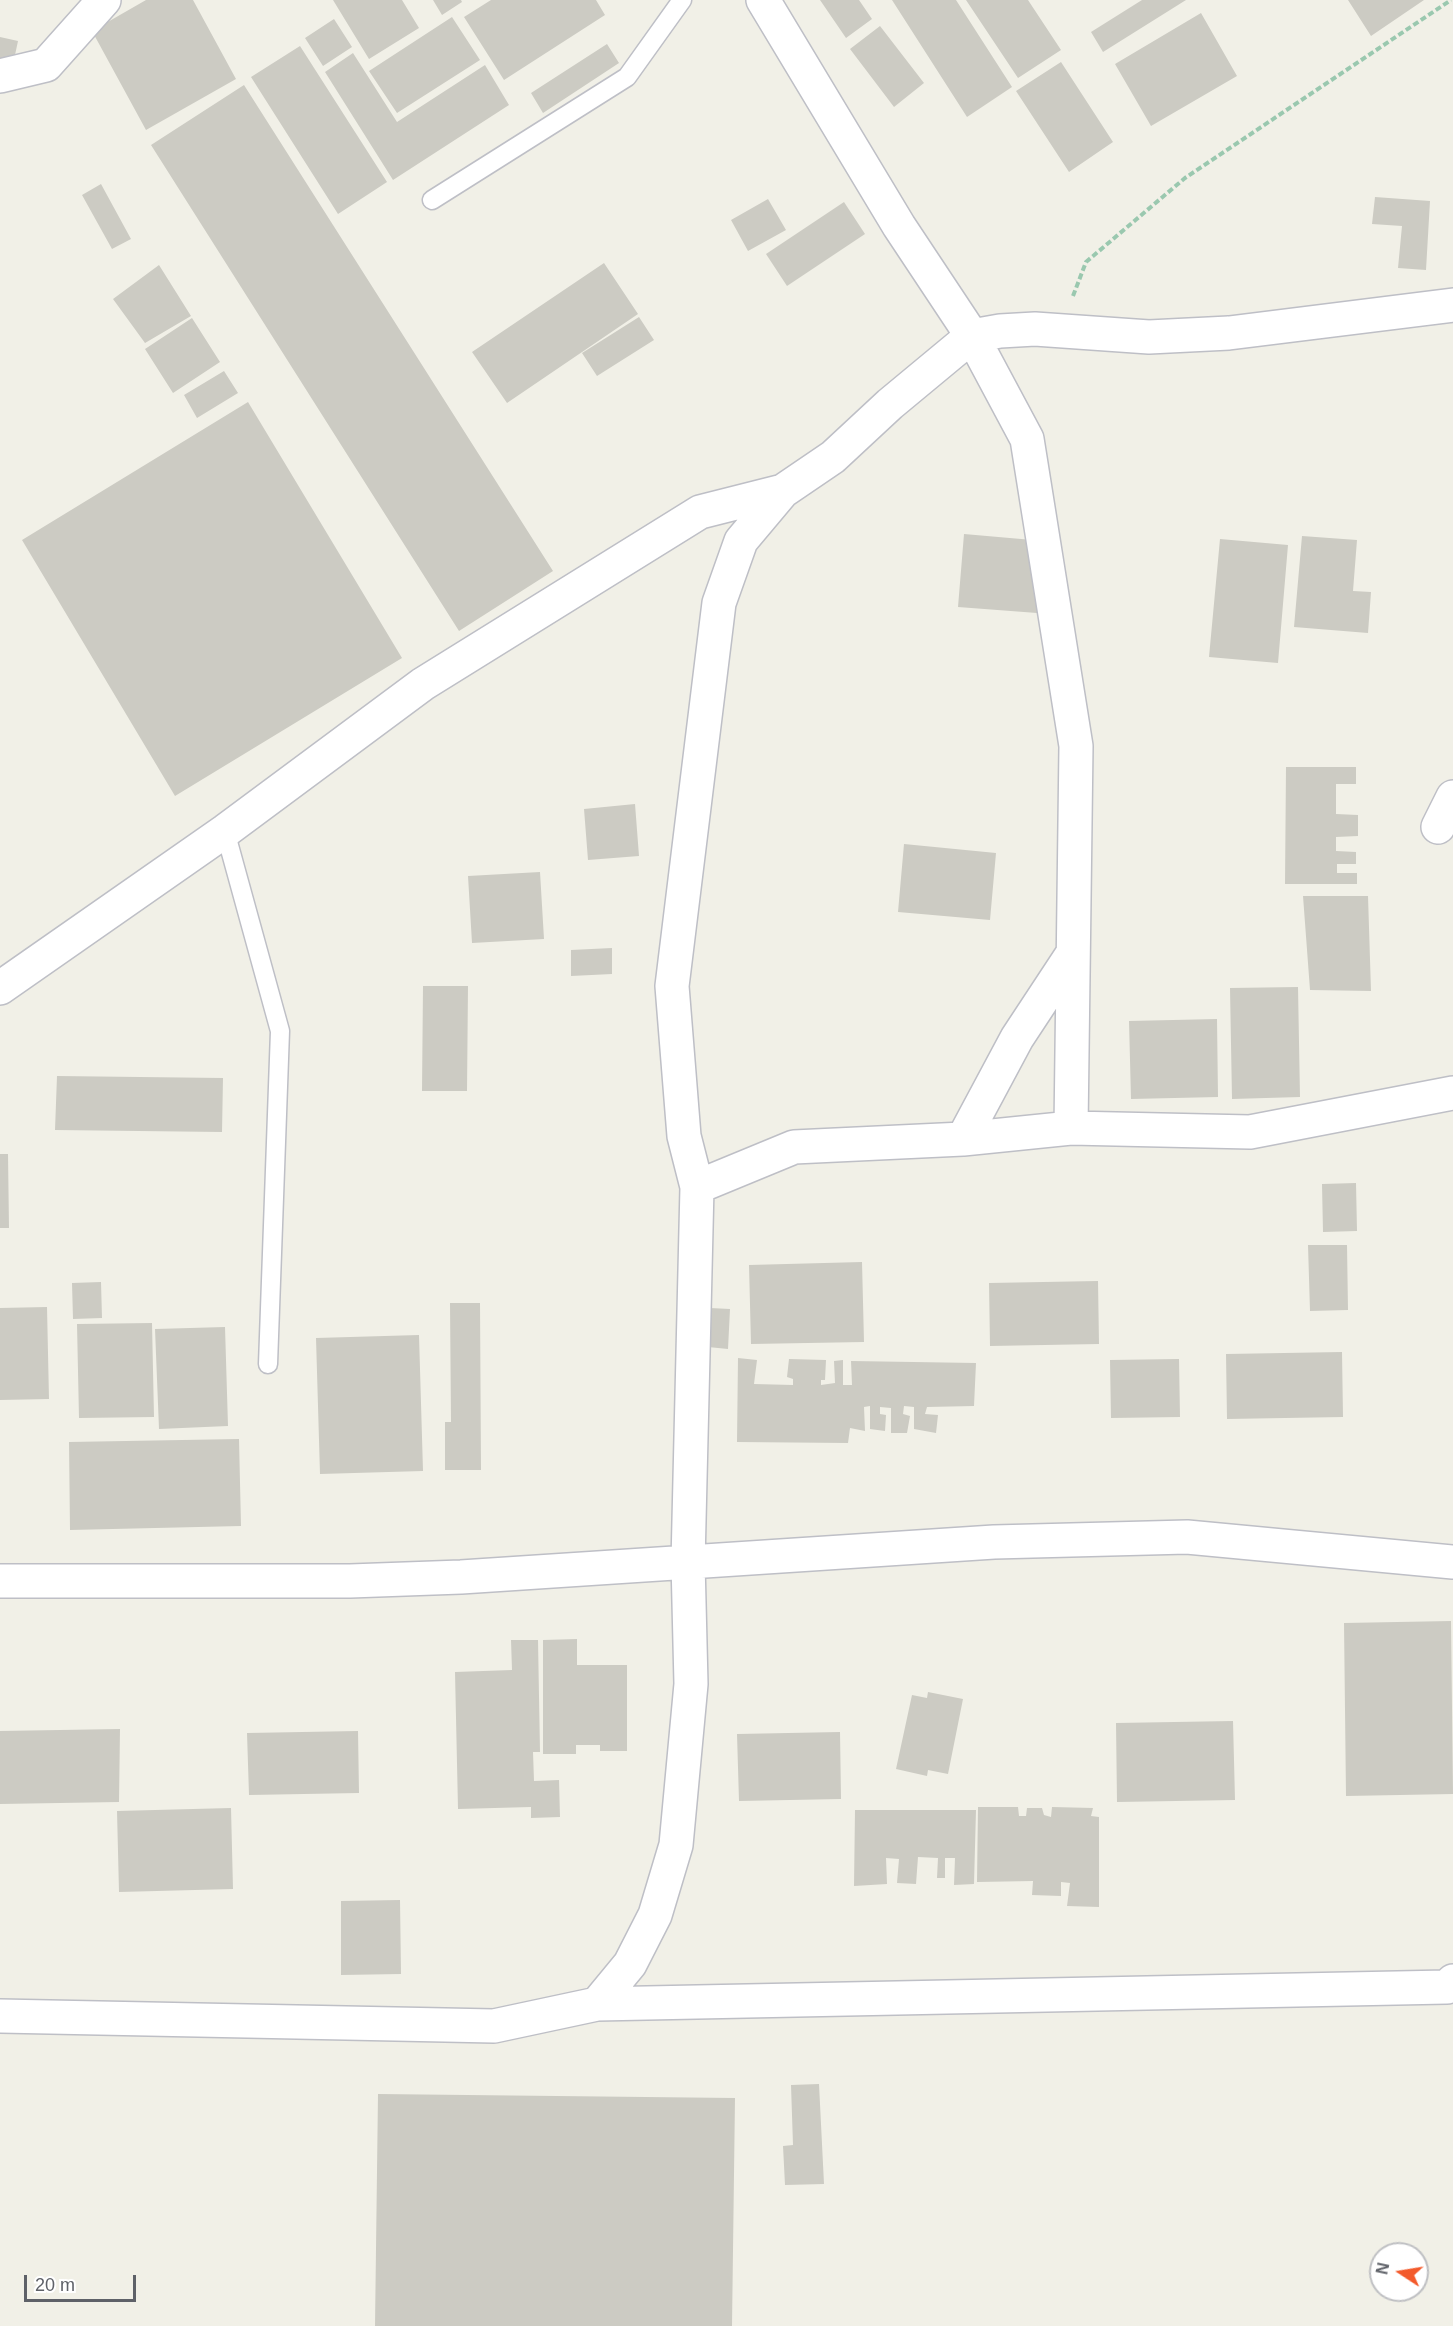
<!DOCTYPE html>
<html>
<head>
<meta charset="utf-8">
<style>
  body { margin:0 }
  #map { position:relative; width:1453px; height:2326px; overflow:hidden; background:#f1f0e7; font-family:Arial,sans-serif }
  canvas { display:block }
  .north { position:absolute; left:1369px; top:2242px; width:60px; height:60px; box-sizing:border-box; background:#fff; border:2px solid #bfc0c3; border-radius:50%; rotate:282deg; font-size:16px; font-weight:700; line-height:24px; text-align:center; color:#5e6168 }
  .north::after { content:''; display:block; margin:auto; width:21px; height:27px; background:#f35a2b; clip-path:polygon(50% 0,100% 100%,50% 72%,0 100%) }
  .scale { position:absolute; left:24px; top:2275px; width:112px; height:27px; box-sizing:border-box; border:3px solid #5e6168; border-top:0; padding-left:8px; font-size:18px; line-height:21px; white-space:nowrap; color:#5e6168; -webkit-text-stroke:4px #fff; paint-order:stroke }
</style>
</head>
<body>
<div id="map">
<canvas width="1453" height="2326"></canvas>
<div class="north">N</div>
<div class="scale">20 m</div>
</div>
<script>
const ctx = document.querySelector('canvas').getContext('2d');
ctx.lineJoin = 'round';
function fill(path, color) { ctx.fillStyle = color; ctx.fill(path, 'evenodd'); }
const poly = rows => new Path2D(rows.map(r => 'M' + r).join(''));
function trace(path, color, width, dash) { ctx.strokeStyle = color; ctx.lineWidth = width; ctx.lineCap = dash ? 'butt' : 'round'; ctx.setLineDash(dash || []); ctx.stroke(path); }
fill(poly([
  [146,0,193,0,236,79,146,130,92,31],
  [333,0,402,0,419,28,369,59],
  [433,0,461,0,462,2,442,15],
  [491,0,596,0,605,15,504,80,464,17],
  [820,0,859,0,872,19,846,38],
  [892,0,956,0,1012,87,967,117],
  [966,0,1028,0,1061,50,1018,78],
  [1142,0,1186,0,1103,52,1091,32],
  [1348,0,1424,0,1371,36],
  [1201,13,1237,76,1151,126,1115,64],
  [452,17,480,60,397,113,369,71],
  [334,19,352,47,323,66,305,38],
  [880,26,924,83,894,107,850,49],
  [0,37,18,41,12,69,0,67],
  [607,44,619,63,543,113,531,93],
  [300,46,387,182,338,214,251,77],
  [353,53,397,122,485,65,509,105,393,180,325,72],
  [1061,62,1113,142,1069,172,1016,91],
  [244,85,553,571,459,631,151,145],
  [101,184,131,239,112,249,82,195],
  [1375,197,1430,201,1426,270,1398,268,1402,226,1372,224],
  [768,199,786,230,748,251,731,220],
  [844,202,865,234,787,286,766,254],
  [604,263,638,314,507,403,472,352],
  [159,265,191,316,145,343,113,299],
  [639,317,654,340,597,376,582,353],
  [192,318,220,362,173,393,145,349],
  [224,371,238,393,197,418,184,395],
  [248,402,402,658,175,796,22,540],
  [964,534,1044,541,1037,613,958,607],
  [1302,536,1357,540,1353,591,1371,592,1368,633,1294,627],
  [1220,539,1288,545,1278,663,1209,657],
  [1286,767,1356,767,1356,784,1336,784,1336,814,1358,815,1358,836,1336,837,1336,851,1356,852,1356,864,1337,864,1337,873,1357,873,1357,884,1285,884],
  [635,804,639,856,588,860,584,809],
  [904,844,996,853,990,920,898,912],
  [540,872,544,939,472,943,468,876],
  [1303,896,1368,896,1371,991,1310,990],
  [612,948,612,974,571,976,571,950],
  [423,986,468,986,467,1091,422,1091],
  [1298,987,1300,1097,1232,1099,1230,988],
  [1217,1019,1218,1097,1131,1099,1129,1021],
  [57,1076,223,1078,222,1132,55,1130],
  [0,1154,8,1154,9,1228,0,1228],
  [1356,1183,1357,1231,1323,1232,1322,1184],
  [1308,1245,1347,1245,1348,1310,1310,1311],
  [862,1262,864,1342,751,1344,749,1265],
  [1098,1281,1099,1344,990,1346,989,1283],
  [101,1282,102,1318,73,1319,72,1283],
  [450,1303,480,1303,481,1470,445,1470,445,1422,451,1422],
  [47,1307,49,1399,0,1400,0,1308],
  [710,1308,730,1309,728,1349,708,1347],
  [152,1323,154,1417,79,1418,77,1324],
  [225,1327,228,1426,159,1429,155,1329],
  [419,1335,423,1471,320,1474,316,1338],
  [1342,1352,1343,1417,1227,1419,1226,1354],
  [738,1358,757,1360,754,1384,793,1385,793,1379,787,1377,789,1359,826,1360,825,1380,821,1380,821,1385,835,1383,834,1361,843,1360,843,1385,852,1385,851,1361,976,1363,974,1406,927,1407,925,1414,938,1415,936,1433,914,1429,914,1407,904,1406,903,1414,910,1416,907,1433,891,1433,891,1408,880,1407,880,1414,886,1415,885,1431,870,1429,870,1406,864,1407,865,1431,850,1428,848,1443,737,1442],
  [1179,1359,1180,1417,1111,1418,1110,1360],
  [239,1439,241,1526,70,1530,69,1442],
  [1451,1621,1453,1794,1346,1796,1344,1623],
  [577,1639,577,1665,627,1665,627,1751,600,1751,600,1745,576,1745,576,1754,543,1754,543,1640],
  [511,1640,538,1640,540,1752,533,1752,534,1781,559,1780,560,1817,531,1818,531,1807,458,1809,455,1672,512,1670],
  [928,1692,963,1699,948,1774,928,1770,927,1776,896,1769,912,1695,927,1698],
  [1233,1721,1235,1800,1117,1802,1116,1723],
  [120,1729,119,1802,0,1804,0,1731],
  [358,1731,359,1793,249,1795,247,1733],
  [840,1732,841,1799,739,1801,737,1734],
  [978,1807,1018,1807,1019,1816,1026,1816,1027,1808,1042,1808,1044,1815,1051,1817,1052,1807,1093,1808,1091,1816,1099,1817,1099,1907,1067,1906,1070,1883,1061,1882,1061,1896,1032,1895,1033,1881,977,1882],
  [231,1808,233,1889,119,1892,117,1811],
  [855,1810,976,1810,974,1884,954,1885,955,1858,945,1858,945,1878,937,1878,938,1858,918,1857,916,1884,897,1883,899,1859,886,1858,887,1884,854,1886],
  [400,1900,401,1974,341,1975,341,1901],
  [819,2084,824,2184,785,2185,783,2146,793,2145,791,2085],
  [378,2094,735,2098,732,2326,375,2326]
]), '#cccbc3');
const service = poly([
  [432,200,627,77,682,0],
  [225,831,280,1031,268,1364]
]);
const minor = poly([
  [0,76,46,65,104,0],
  [1438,827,1453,797],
  [0,988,225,831,423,684,700,512,783,491],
  [1071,1128,1250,1132,1453,1093],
  [963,1139,1017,1038,1073,953],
  [697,1187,794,1147,963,1139,1071,1128,1076,746,1027,439,972,336,1000,331,1035,329,1149,337,1229,333,1453,305],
  [0,1581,350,1581,461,1577,994,1542,1187,1537,1453,1562],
  [597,2004,1447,1987,1453,1981],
  [0,2016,494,2026,597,2004,630,1964,655,1915,676,1845,691,1684,688,1562,697,1187,684,1136,672,986,719,603,741,541,783,491,833,457,890,404,972,336,899,226,763,0]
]);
trace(service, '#bebfc6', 21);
trace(minor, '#bebfc6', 36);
trace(poly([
  [1073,296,1086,262,1185,178,1451,0]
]), '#9ac8af', 4, [6, 3]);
trace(service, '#fff', 18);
trace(minor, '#fff', 33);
</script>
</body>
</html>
